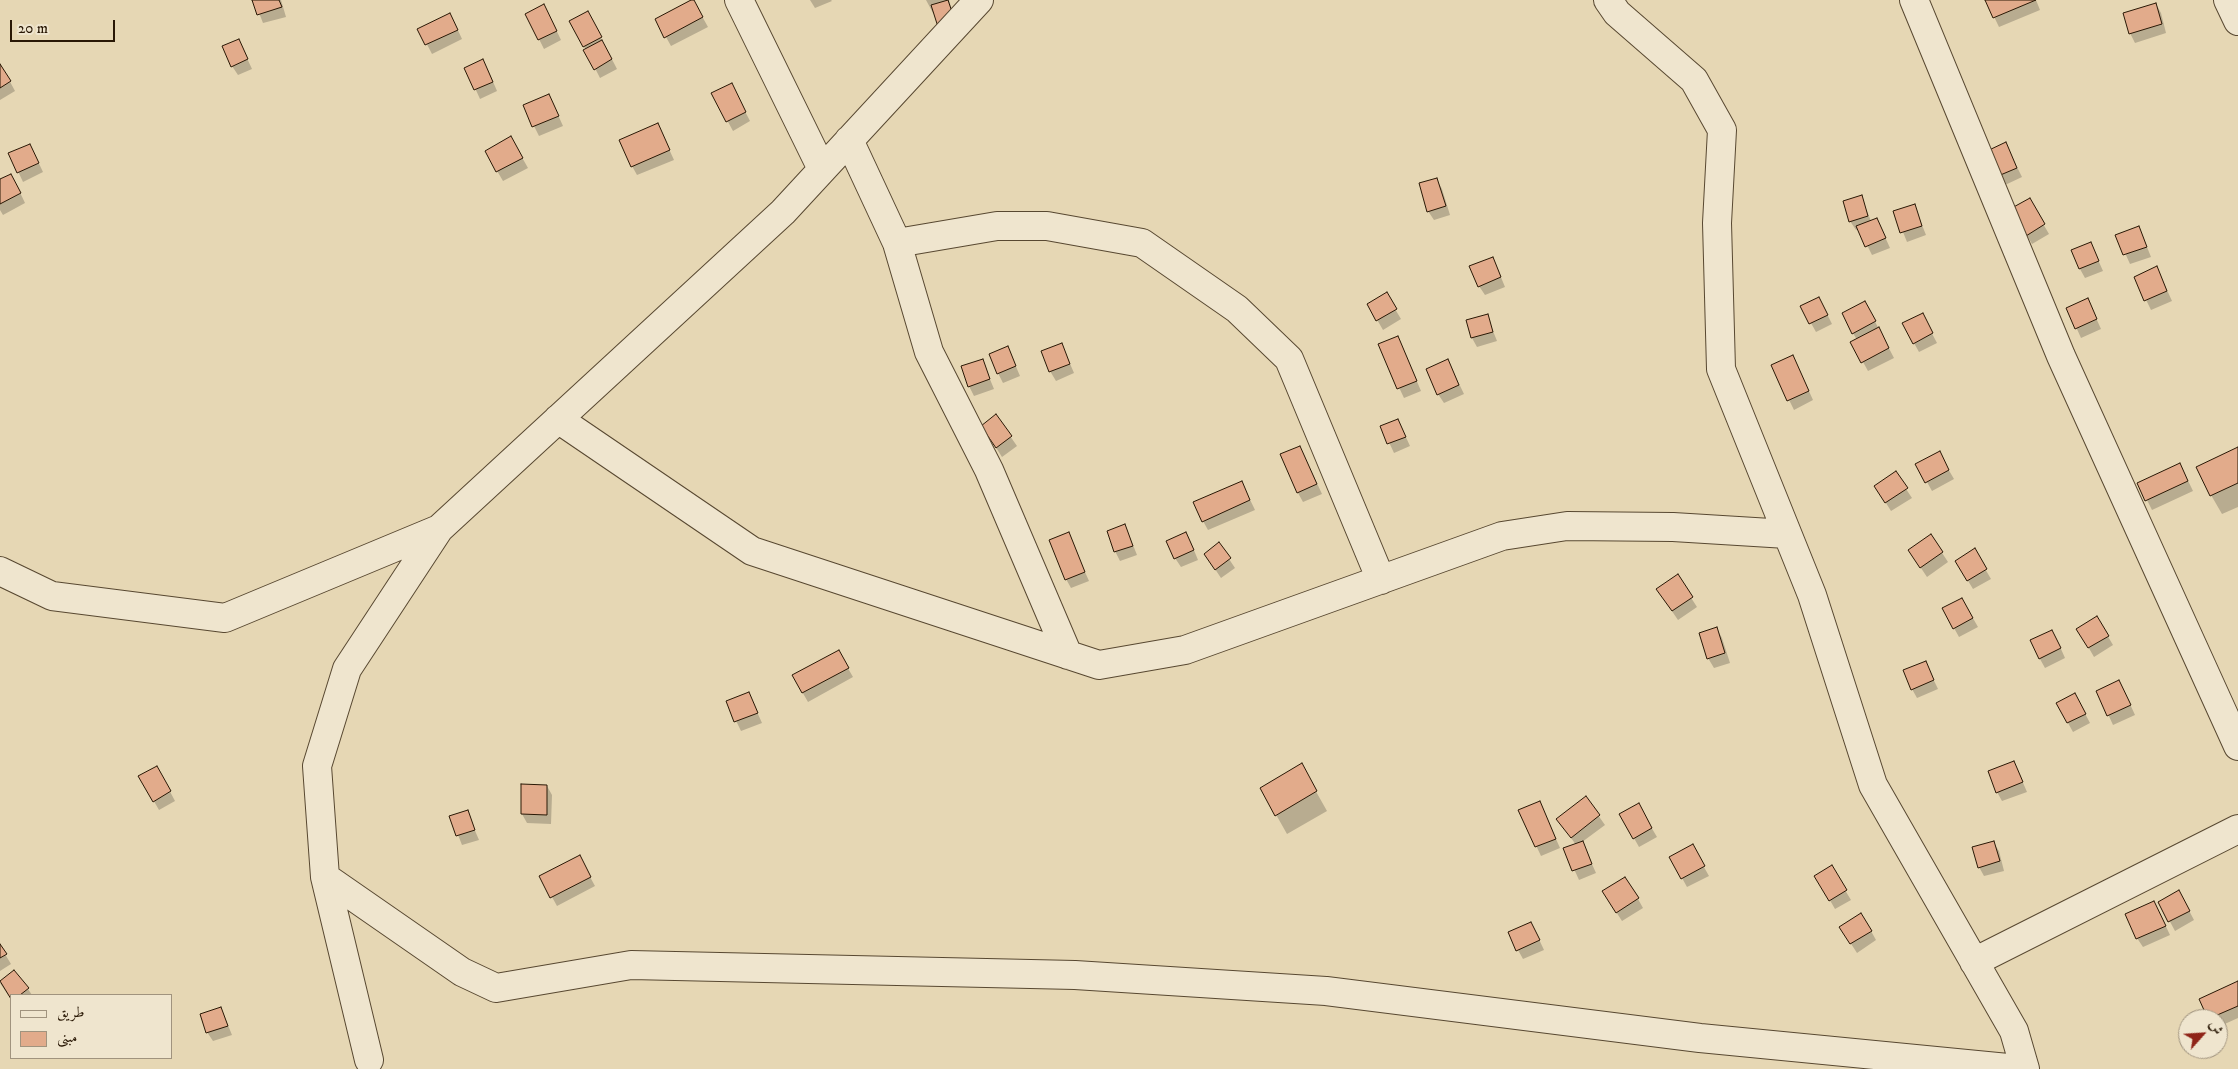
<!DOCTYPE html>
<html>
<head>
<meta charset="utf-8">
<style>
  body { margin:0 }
  #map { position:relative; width:2238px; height:1069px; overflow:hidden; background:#e6d7b4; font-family:"IM FELL DW Pica",Amiri,serif }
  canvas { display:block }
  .legend { position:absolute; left:10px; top:994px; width:162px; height:65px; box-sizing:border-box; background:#efe5ce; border:1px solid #a0937e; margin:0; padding:6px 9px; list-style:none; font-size:15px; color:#291805 }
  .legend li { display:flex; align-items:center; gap:10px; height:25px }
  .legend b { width:25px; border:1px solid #a0937e }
  .north { position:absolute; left:2178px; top:1009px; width:50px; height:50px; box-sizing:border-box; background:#efe5ce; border:1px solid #a0937e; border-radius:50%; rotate:64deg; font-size:14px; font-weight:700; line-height:20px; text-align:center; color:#291805 }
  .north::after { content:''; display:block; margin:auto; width:18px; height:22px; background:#8f2418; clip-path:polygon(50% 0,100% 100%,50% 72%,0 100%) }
  .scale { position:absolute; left:10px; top:20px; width:105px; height:22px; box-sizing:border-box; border:2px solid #291805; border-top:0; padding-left:6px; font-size:15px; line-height:18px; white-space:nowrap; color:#291805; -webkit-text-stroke:4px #efe5ce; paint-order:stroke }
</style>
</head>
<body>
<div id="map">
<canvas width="2238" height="1069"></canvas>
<ul class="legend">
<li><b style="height:6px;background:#efe5ce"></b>طريق</li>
<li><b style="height:14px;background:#e2ab8b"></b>مبنى</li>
</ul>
<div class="north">ش</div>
<div class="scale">20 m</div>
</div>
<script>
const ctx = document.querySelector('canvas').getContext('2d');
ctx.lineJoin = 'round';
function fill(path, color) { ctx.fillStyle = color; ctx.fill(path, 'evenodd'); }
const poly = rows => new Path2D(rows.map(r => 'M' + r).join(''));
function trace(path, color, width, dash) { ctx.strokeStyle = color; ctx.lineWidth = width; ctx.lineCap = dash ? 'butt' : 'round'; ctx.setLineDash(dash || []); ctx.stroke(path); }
fill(poly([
  [254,0,281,0,286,17,263,23],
  [693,0,708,27,671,46,666,37],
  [810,0,831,0,832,1,815,8],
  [926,0,949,0,952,10,933,13],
  [1986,0,2036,0,2040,10,1999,27],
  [2156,4,2161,13,2166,33,2135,43,2130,33],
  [588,13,617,69,600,78,571,21],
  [549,15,561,40,544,49,539,39],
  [455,24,462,39,432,54,419,29],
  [239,41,252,69,238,75,232,66],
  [1,65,15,91,0,100,0,66],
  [466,68,488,70,497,91,480,99],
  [713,94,736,94,750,121,733,131],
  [549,95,563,126,539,136,524,106],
  [658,125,674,160,637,175,632,166],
  [511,138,528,168,503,181,486,152],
  [30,145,43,172,23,182,10,154],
  [2010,153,2022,177,2005,185,2000,176],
  [1437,180,1442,189,1450,215,1434,220,1428,211],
  [0,181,16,184,25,203,3,215,0,210],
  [1861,197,1871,221,1877,219,1890,248,1872,255,1859,229,1856,230,1850,221],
  [2029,200,2049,234,2032,244,2012,209],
  [1914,205,1926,235,1907,242,1895,212],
  [2139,227,2151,257,2130,264,2117,235],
  [2091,244,2103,271,2085,278,2080,269],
  [1493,258,1505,287,1485,295,1479,286],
  [2157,268,2172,301,2151,310,2135,277],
  [1386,294,1401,319,1383,330,1368,304],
  [1802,307,1824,308,1832,324,1816,332],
  [2068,309,2092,309,2101,329,2081,338],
  [1870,312,1894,358,1868,371,1852,342,1857,340,1853,333],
  [1487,316,1497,341,1477,347,1472,338],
  [1927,324,1937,343,1919,352,1914,343],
  [1062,345,1074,373,1056,381,1050,371],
  [1379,345,1402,346,1421,391,1404,398],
  [1008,348,1020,376,1003,383,998,373],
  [1793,356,1813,400,1794,410,1772,365],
  [982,360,994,389,974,396,969,386],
  [1448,361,1464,394,1444,403,1438,394],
  [996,416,1017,446,1002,457,988,435],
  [1398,420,1410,446,1394,453,1382,427],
  [1300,447,1322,494,1303,502,1298,493],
  [2238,449,2238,507,2222,514,2211,495],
  [1944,462,1954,479,1932,491,1917,464],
  [2180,464,2193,491,2152,510,2139,484],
  [1242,483,1255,510,1208,530,1203,521],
  [1906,489,1912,498,1891,511,1881,495],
  [1125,525,1137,555,1120,561,1115,551],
  [1068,534,1089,581,1071,588,1066,579],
  [1931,536,1948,562,1927,577,1915,559],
  [1191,543,1198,560,1181,567,1175,558],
  [1219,544,1235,568,1221,578,1211,563],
  [1974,550,1991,579,1973,589,1956,561],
  [1677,576,1697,607,1678,620,1663,598],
  [1962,599,1978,627,1959,637,1954,628],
  [2097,618,2113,645,2094,657,2078,629],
  [1717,629,1722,638,1730,663,1714,668,1708,658],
  [2057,640,2065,658,2045,668,2040,659],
  [838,651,853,677,808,702,793,676],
  [1925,662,1938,689,1917,698,1912,689],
  [2124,691,2135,715,2113,725,2098,692],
  [749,694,762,723,741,731,727,702],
  [2080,704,2090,723,2073,732,2068,723],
  [2014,762,2027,792,2002,801,1997,792],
  [1301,765,1327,811,1287,834,1261,788],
  [157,767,175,801,159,810,140,777],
  [523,785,547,786,552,795,551,824,527,823,522,814],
  [1586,798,1605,825,1582,842,1596,873,1579,880,1565,849,1576,845,1558,819],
  [1638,805,1657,837,1639,847,1621,815],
  [1520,811,1544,812,1560,848,1541,856],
  [467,812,479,840,462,845,451,817],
  [1993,842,1999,851,2004,871,1984,876,1979,867],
  [1692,846,1709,876,1687,887,1671,858],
  [584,866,595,886,557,906,541,877],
  [1831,867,1851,900,1835,909,1816,876],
  [1638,899,1643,908,1622,921,1609,901],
  [2184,901,2194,920,2175,931,2160,903],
  [2154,902,2170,935,2143,947,2137,938],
  [1871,931,1876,940,1857,953,1846,936],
  [1536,933,1544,950,1523,959,1518,950],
  [0,946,11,964,0,971],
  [14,971,28,989,32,995,11,995,11,999,6,992,0,983],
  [2238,983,2238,1018,2218,1027,2218,1019,2210,1019,2201,999],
  [221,1008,232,1035,213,1041,207,1032]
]), '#0003');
const building = poly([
  [252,0,279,0,282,7,257,15,252,0],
  [691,0,694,0,703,17,664,38,655,19,691,0],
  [948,0,956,24,939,30,931,5,948,0],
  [1985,0,2036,0,1993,18,1985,0],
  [2156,3,2162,24,2129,34,2123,13,2156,3],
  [544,4,557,31,538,40,525,14,544,4],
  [588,11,602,37,583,47,569,21,588,11],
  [450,13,458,30,425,45,417,29,450,13],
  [239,39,248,59,231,67,222,46,239,39],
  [602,40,612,59,594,70,583,50,602,40],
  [483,59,493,82,474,90,464,68,483,59],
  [0,64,11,81,0,88,0,64],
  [732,83,746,112,726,122,711,93,732,83],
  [549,94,559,116,532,127,523,105,549,94],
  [658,123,670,150,631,167,619,140,658,123],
  [511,136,523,158,496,172,485,151,511,136],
  [2006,142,2017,168,1998,176,1987,151,2006,142],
  [30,144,39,163,17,173,8,153,30,144],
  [11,174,21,193,0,204,0,179,11,174],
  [1437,178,1446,206,1427,212,1419,183,1437,178],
  [1862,195,1868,216,1849,222,1843,201,1862,195],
  [2030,198,2045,224,2026,236,2010,209,2030,198],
  [1915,204,1922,226,1900,233,1893,211,1915,204],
  [1877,218,1886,238,1865,247,1856,226,1877,218],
  [2139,226,2147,247,2123,255,2115,235,2139,226],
  [2091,242,2099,261,2079,269,2071,250,2091,242],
  [1493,257,1501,277,1478,287,1469,266,1493,257],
  [2157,266,2167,291,2144,301,2134,277,2157,266],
  [1387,292,1397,309,1376,321,1367,304,1387,292],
  [1819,297,1828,315,1809,324,1800,306,1819,297],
  [2088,298,2097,319,2075,329,2066,308,2088,298],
  [1865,301,1876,321,1852,334,1842,313,1865,301],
  [1923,313,1933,333,1913,344,1902,323,1923,313],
  [1488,314,1493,332,1471,338,1466,320,1488,314],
  [1879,327,1889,348,1861,363,1850,342,1879,327],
  [1398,336,1417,381,1397,389,1378,344,1398,336],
  [1062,343,1070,364,1049,372,1041,351,1062,343],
  [1008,346,1016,366,997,374,989,354,1008,346],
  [1793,355,1809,391,1787,401,1771,365,1793,355],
  [983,359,990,379,968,387,961,366,983,359],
  [1448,359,1459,385,1437,395,1426,369,1448,359],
  [996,414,1012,436,996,448,981,426,996,414],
  [1398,419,1406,437,1387,444,1380,426,1398,419],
  [1300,446,1317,484,1297,493,1280,454,1300,446],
  [2238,447,2238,483,2210,496,2196,467,2238,447],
  [1940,451,1949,470,1925,483,1915,464,1940,451],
  [2180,463,2188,481,2145,501,2137,483,2180,463],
  [1896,471,1908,488,1885,503,1874,486,1896,471],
  [1242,481,1250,500,1202,522,1193,502,1242,481],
  [1125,524,1133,546,1114,552,1107,531,1125,524],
  [1069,532,1085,572,1065,580,1049,540,1069,532],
  [1186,532,1194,550,1174,559,1166,541,1186,532],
  [1931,534,1943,552,1920,568,1908,550,1931,534],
  [1219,542,1231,558,1215,570,1204,554,1219,542],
  [1975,548,1987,569,1967,581,1955,561,1975,548],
  [1678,574,1693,597,1672,611,1656,589,1678,574],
  [1962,598,1973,618,1953,629,1942,608,1962,598],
  [2097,616,2109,636,2088,648,2076,629,2097,616],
  [1717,627,1725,653,1707,659,1699,633,1717,627],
  [2052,630,2061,648,2039,659,2030,640,2052,630],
  [839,650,849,668,802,693,792,675,839,650],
  [1926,661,1934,680,1911,690,1903,670,1926,661],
  [2119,680,2131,705,2107,716,2096,691,2119,680],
  [749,692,758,713,734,722,726,701,749,692],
  [2075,693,2086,714,2067,723,2056,703,2075,693],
  [2014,761,2023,782,1996,793,1988,771,2014,761],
  [1302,763,1317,791,1275,816,1260,788,1302,763],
  [157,766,171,791,153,802,138,776,157,766],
  [521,784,547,785,547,815,521,814,521,784],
  [1586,796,1600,815,1571,838,1556,819,1586,796],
  [1540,801,1556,839,1535,847,1518,810,1540,801],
  [1639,803,1652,828,1633,839,1619,814,1639,803],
  [468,810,475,830,456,836,449,816,468,810],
  [1583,841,1592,864,1572,871,1563,848,1583,841],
  [1994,841,2000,861,1978,868,1972,847,1994,841],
  [1693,844,1705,866,1681,879,1669,857,1693,844],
  [580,855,591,877,550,898,539,876,580,855],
  [1832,865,1847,890,1829,901,1814,876,1832,865],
  [1625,877,1639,898,1616,913,1602,891,1625,877],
  [2179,890,2190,911,2168,922,2158,902,2179,890],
  [2154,901,2166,926,2136,939,2125,914,2154,901],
  [1861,913,1872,931,1850,944,1839,927,1861,913],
  [1531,922,1540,940,1516,951,1508,932,1531,922],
  [0,944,7,954,0,958,0,944],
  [14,970,29,988,20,995,11,995,11,999,0,981,14,970],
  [2238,981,2238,1006,2208,1019,2199,999,2238,981],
  [221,1007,228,1026,206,1033,200,1014,221,1007]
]);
fill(building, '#e2ab8b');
trace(building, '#291805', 1);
const minor = poly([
  [739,0,822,169],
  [1608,0,1617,13,1694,80,1722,130,1717,223,1721,369,1812,595,1873,785,2014,1031,2025,1069],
  [1914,0,2061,356,2238,746],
  [2228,0,2238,21],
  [849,140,897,243,929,352,989,470,1068,655],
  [897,243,997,226,1047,226,1142,243,1237,309,1289,359,1381,580],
  [558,419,752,551,1099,665,1185,650,1502,536,1567,526,1673,527,1787,534],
  [0,571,52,596,225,618,439,529,783,212,979,0],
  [325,877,462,972,496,988,631,965,1075,975,1326,991,1700,1038,2018,1069],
  [1974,962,2238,829],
  [369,1060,325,877,317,766,347,669,439,529]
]);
trace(minor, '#584831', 30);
trace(minor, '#efe5ce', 28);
</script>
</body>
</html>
